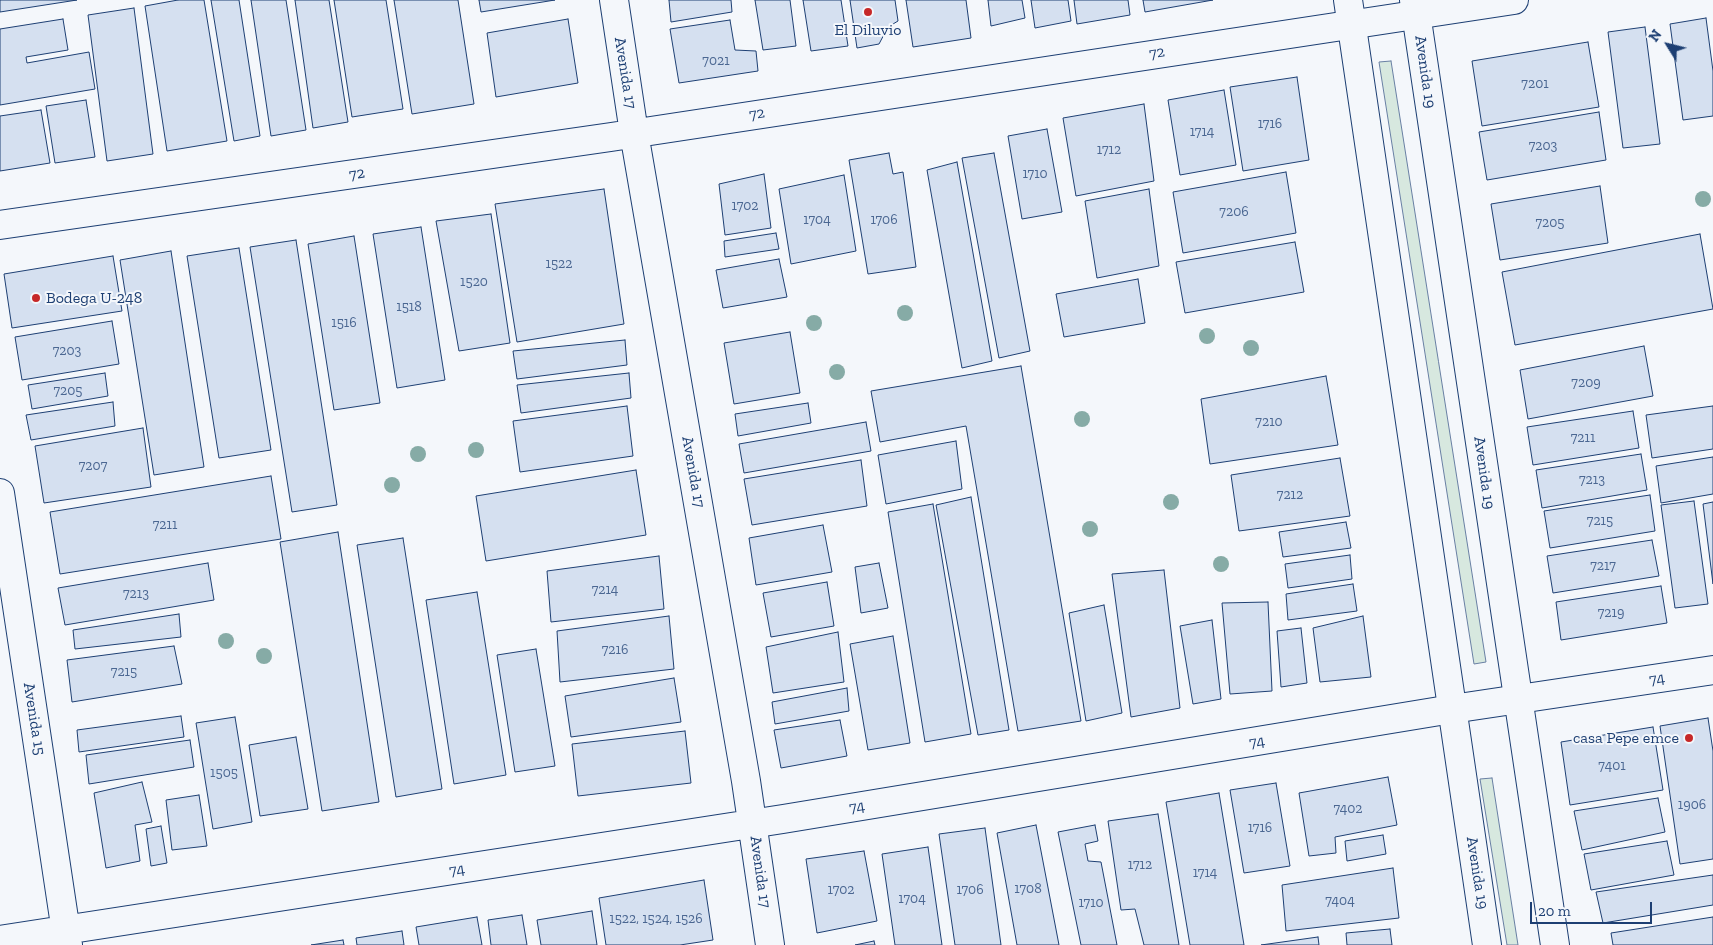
<!DOCTYPE html>
<html>
<head>
<meta charset="utf-8">
<style>
  body { margin:0 }
  #map { position:relative; width:1713px; height:945px; overflow:hidden; background:#f4f7fb; font-family:"Zilla Slab",serif }
  canvas { display:block }
  .north { position:absolute; left:1643px; top:20px; width:50px; height:50px; -webkit-text-stroke:4px #f4f7fb; paint-order:stroke; rotate:306deg; font-size:14px; font-weight:700; line-height:20px; text-align:center; color:#1d3f73 }
  .north::after { content:''; display:block; margin:auto; width:18px; height:22px; background:#1d3f73; clip-path:polygon(50% 0,100% 100%,50% 72%,0 100%) }
  .scale { position:absolute; left:1530px; top:902px; width:122px; height:22px; box-sizing:border-box; border:2px solid #1d3f73; border-top:0; padding-left:6px; font-size:15px; line-height:18px; white-space:nowrap; color:#1d3f73; -webkit-text-stroke:4px #f4f7fb; paint-order:stroke }
</style>
</head>
<body>
<div id="map">
<canvas width="1713" height="945"></canvas>
<div class="north">N</div>
<div class="scale">20 m</div>
</div>
<script>
const ctx = document.querySelector('canvas').getContext('2d');
ctx.lineJoin = 'round';
function fill(path, color) { ctx.fillStyle = color; ctx.fill(path, 'evenodd'); }
const poly = rows => new Path2D(rows.map(r => 'M' + r).join(''));
function trace(path, color, width, dash) { ctx.strokeStyle = color; ctx.lineWidth = width; ctx.lineCap = dash ? 'butt' : 'round'; ctx.setLineDash(dash || []); ctx.stroke(path); }
function drawText(font, color, halo, rows, align = 'center') {
  ctx.font = font + ' "Zilla Slab",serif'; ctx.lineWidth = 4; ctx.setLineDash([]); ctx.textBaseline = 'middle'; ctx.strokeStyle = halo; ctx.fillStyle = color; for (const [text, x, y, turn = 0] of rows) {
    ctx.save(); ctx.translate(x, y); ctx.rotate((+turn || 0) * Math.PI / 180); ctx.textAlign = isNaN(turn) ? turn : align; if (halo) ctx.strokeText(text, 0, 0); ctx.fillText(text, 0, 0); ctx.restore();
  }
}
const green = poly([
  [1391,61,1486,662,1474,664,1379,62,1391,61],
  [1492,778,1518,945,1507,945,1480,779,1492,778]
]);
fill(green, '#d7e8df');
trace(green, '#687fa3', 1);
const building = poly([
  [0,0,77,0,0,12,0,0],
  [178,0,204,0,227,141,167,151,145,6,178,0],
  [211,0,239,0,260,136,234,141,211,0],
  [251,0,286,0,306,130,271,136,251,0],
  [295,0,329,0,348,122,313,128,295,0],
  [334,0,386,0,403,109,352,117,334,0],
  [394,0,458,0,474,104,412,114,394,0],
  [479,0,555,0,481,12,479,0],
  [669,0,731,0,732,12,671,22,669,0],
  [755,0,790,0,796,46,763,50,755,0],
  [803,0,841,0,848,46,811,51,803,0],
  [850,0,895,0,898,21,888,27,879,44,857,48,850,0],
  [906,0,966,0,971,38,913,47,906,0],
  [988,0,1022,0,1025,18,991,26,988,0],
  [1031,0,1068,0,1071,21,1035,28,1031,0],
  [1074,0,1128,0,1130,15,1077,24,1074,0],
  [1143,0,1213,0,1145,12,1143,0],
  [134,8,153,154,107,161,88,15,134,8],
  [1706,18,1713,71,1713,116,1683,120,1670,24,1706,18],
  [63,19,68,50,26,57,27,63,89,52,95,89,0,105,0,29,63,19],
  [568,19,578,83,496,97,487,33,568,19],
  [730,20,735,50,756,51,758,71,679,83,670,29,730,20],
  [1645,27,1660,144,1623,148,1608,32,1645,27],
  [1588,42,1599,107,1482,126,1472,61,1588,42],
  [1297,77,1309,160,1243,171,1230,87,1297,77],
  [1224,90,1236,165,1180,175,1168,100,1224,90],
  [86,100,95,157,55,163,46,106,86,100],
  [1144,104,1154,181,1076,196,1063,118,1144,104],
  [41,110,50,163,0,171,0,116,41,110],
  [1599,112,1606,160,1487,180,1479,132,1599,112],
  [1047,129,1062,212,1022,219,1008,136,1047,129],
  [889,153,893,174,903,172,916,267,868,274,849,160,889,153],
  [994,153,1030,351,999,358,962,158,994,153],
  [957,162,992,361,962,368,927,170,957,162],
  [1286,172,1296,233,1183,253,1173,192,1286,172],
  [764,174,771,228,725,235,719,184,764,174],
  [844,175,856,251,791,264,779,189,844,175],
  [1600,186,1608,243,1500,260,1491,204,1600,186],
  [604,189,624,324,517,342,495,204,604,189],
  [1149,189,1159,266,1097,278,1085,201,1149,189],
  [491,214,510,343,459,351,436,221,491,214],
  [421,227,445,380,397,388,373,234,421,227],
  [776,233,779,249,725,257,724,241,776,233],
  [1700,234,1713,309,1515,345,1502,272,1700,234],
  [354,236,380,403,334,410,308,244,354,236],
  [296,240,337,505,292,512,250,247,296,240],
  [1295,242,1304,292,1185,313,1176,262,1295,242],
  [239,248,271,450,219,458,187,256,239,248],
  [171,251,204,467,154,475,120,260,171,251],
  [113,256,122,311,12,328,4,274,113,256],
  [779,259,787,297,723,308,716,270,779,259],
  [1138,279,1145,323,1064,337,1056,294,1138,279],
  [112,321,119,364,22,380,15,337,112,321],
  [790,332,800,393,734,404,724,343,790,332],
  [625,340,627,365,517,379,513,351,625,340],
  [1644,346,1653,396,1528,419,1520,370,1644,346],
  [1021,366,1081,721,1018,731,966,426,880,442,871,391,1021,366],
  [105,373,108,396,32,409,28,385,105,373],
  [629,373,631,398,521,413,517,385,629,373],
  [1326,376,1338,445,1210,464,1201,399,1326,376],
  [113,402,115,426,31,440,26,415,113,402],
  [808,403,811,423,738,436,735,414,808,403],
  [627,406,633,456,520,472,513,421,627,406],
  [1713,406,1713,449,1652,458,1646,415,1713,406],
  [1633,411,1639,448,1533,465,1527,427,1633,411],
  [866,422,871,451,744,473,739,444,866,422],
  [143,428,151,487,44,503,35,446,143,428],
  [956,441,962,489,886,504,878,455,956,441],
  [1641,454,1647,490,1542,508,1536,470,1641,454],
  [1713,457,1713,494,1661,503,1656,466,1713,457],
  [1340,458,1350,516,1239,531,1231,475,1340,458],
  [861,460,867,506,752,525,744,479,861,460],
  [636,470,646,535,486,561,476,496,636,470],
  [271,476,281,539,60,574,50,512,271,476],
  [1650,495,1655,531,1550,548,1544,511,1650,495],
  [971,497,1009,730,978,735,936,505,971,497],
  [1694,501,1708,604,1675,608,1661,505,1694,501],
  [1713,502,1713,584,1703,504,1713,502],
  [933,504,971,734,925,742,888,512,933,504],
  [1346,522,1351,548,1283,557,1279,532,1346,522],
  [823,525,832,572,756,585,749,538,823,525],
  [338,532,379,802,322,811,280,542,338,532],
  [403,538,442,789,396,797,357,545,403,538],
  [1652,540,1659,576,1553,593,1547,556,1652,540],
  [1350,555,1352,579,1288,588,1285,564,1350,555],
  [659,556,664,609,551,622,547,571,659,556],
  [208,563,214,600,65,625,58,588,208,563],
  [879,563,888,608,861,613,855,567,879,563],
  [1164,570,1180,708,1131,717,1112,574,1164,570],
  [827,582,834,626,771,637,763,593,827,582],
  [1353,584,1357,611,1288,620,1286,594,1353,584],
  [1661,586,1667,623,1561,640,1556,602,1661,586],
  [477,592,506,775,454,784,426,600,477,592],
  [1268,602,1272,691,1230,694,1222,603,1268,602],
  [1104,605,1122,713,1086,721,1069,613,1104,605],
  [179,614,181,637,75,649,73,630,179,614],
  [669,616,674,669,560,682,557,631,669,616],
  [1363,616,1371,677,1320,682,1313,628,1363,616],
  [1212,620,1221,699,1193,704,1180,626,1212,620],
  [1301,628,1307,683,1281,687,1277,631,1301,628],
  [838,632,844,682,773,693,766,647,838,632],
  [893,636,910,743,868,750,850,644,893,636],
  [174,646,182,684,72,702,67,660,174,646],
  [536,649,555,766,515,772,497,655,536,649],
  [674,678,681,722,571,737,565,696,674,678],
  [847,688,849,711,775,724,772,702,847,688],
  [181,716,184,737,79,752,77,730,181,716],
  [235,717,252,822,213,829,196,723,235,717],
  [1708,718,1713,751,1713,859,1680,864,1660,726,1708,718],
  [840,720,847,756,781,768,774,730,840,720],
  [1653,727,1663,790,1570,805,1561,742,1653,727],
  [685,731,691,783,578,796,572,744,685,731],
  [296,737,308,809,260,816,249,745,296,737],
  [190,740,194,767,89,784,86,755,190,740],
  [1388,777,1397,825,1335,837,1336,853,1309,856,1299,793,1388,777],
  [142,782,152,822,135,825,140,861,106,868,94,793,142,782],
  [1276,783,1290,866,1244,873,1230,790,1276,783],
  [1219,793,1244,945,1190,945,1166,802,1219,793],
  [199,795,207,846,172,850,166,800,199,795],
  [1658,798,1665,832,1582,850,1574,811,1658,798],
  [1158,814,1179,945,1144,945,1135,909,1121,910,1108,821,1158,814],
  [1036,825,1059,945,1017,945,997,833,1036,825],
  [1095,825,1098,841,1085,844,1088,861,1101,862,1117,945,1081,945,1058,832,1095,825],
  [161,826,167,863,151,866,146,829,161,826],
  [985,828,1001,945,955,945,939,834,985,828],
  [1383,835,1386,854,1347,861,1345,841,1383,835],
  [1667,841,1674,875,1591,890,1584,854,1667,841],
  [928,847,942,945,895,945,882,854,928,847],
  [864,851,877,921,817,933,806,859,864,851],
  [1393,868,1399,918,1286,931,1282,885,1393,868],
  [1713,875,1713,905,1603,923,1596,892,1713,875],
  [704,880,713,940,680,945,606,945,599,898,704,880],
  [592,911,597,945,541,945,537,920,592,911],
  [522,915,527,945,491,945,488,920,522,915],
  [477,917,482,945,419,945,416,927,477,917],
  [1713,917,1713,945,1613,945,1611,933,1713,917],
  [1390,929,1392,945,1347,945,1346,933,1390,929],
  [402,931,404,945,357,945,356,938,402,931],
  [1318,937,1319,945,1261,945,1318,937],
  [343,940,344,945,311,945,343,940],
  [874,941,875,945,855,945,874,941]
]);
fill(building, '#d5e0f0');
trace(building, '#1d3f73', 1);
const street = poly([
  [614,0,634,133,746,781,770,945],
  [0,225,611,137,1514,0],
  [0,493,68,945],
  [0,940,783,819,1452,709,1713,670]
]);
const secondary = poly([
  [1348,0,1487,945],
  [1414,0,1555,945]
]);
trace(street, '#1d3f73', 30);
trace(secondary, '#1d3f73', 30);
trace(street, '#f4f7fb', 28);
trace(secondary, '#f4f7fb', 28);
ctx.fillStyle = '#86aba6';
for (const [x, y] of [
  [1703,199],
  [905,313],
  [814,323],
  [1207,336],
  [1251,348],
  [837,372],
  [1082,419],
  [476,450],
  [418,454],
  [392,485],
  [1171,502],
  [1090,529],
  [1221,564],
  [226,641],
  [264,656]
]) { ctx.beginPath(); ctx.arc(x, y, 8, 0, 2 * Math.PI); ctx.fill(); }
for (const [x, y, r, color] of [
  [868,12,5,"#c62828"],
  [36,298,5,"#c62828"],
  [1689,738,5,"#c62828"]
]) { const dot = new Path2D(); dot.arc(x, y, r, 0, 2 * Math.PI); ctx.fillStyle = color; ctx.fill(dot); trace(dot, '#f4f7fb', 2); }
drawText('14px', '#4b6792', null, [
  ["7021",716,61],
  ["7201",1535,84],
  ["1716",1270,124],
  ["1714",1202,132],
  ["7203",1543,146],
  ["1712",1109,150],
  ["1710",1035,174],
  ["1702",745,206],
  ["7206",1234,212],
  ["1704",817,220],
  ["1706",884,220],
  ["7205",1550,223],
  ["1522",559,264],
  ["1520",474,282],
  ["1518",409,307],
  ["1516",344,323],
  ["7203",67,351],
  ["7209",1586,383],
  ["7205",68,391],
  ["7210",1269,422],
  ["7211",1583,438],
  ["7207",93,466],
  ["7213",1592,480],
  ["7212",1290,495],
  ["7215",1600,521],
  ["7211",165,525],
  ["7217",1603,566],
  ["7214",605,590],
  ["7213",136,594],
  ["7219",1611,613],
  ["7216",615,650],
  ["7215",124,672],
  ["7401",1612,766],
  ["1505",224,773],
  ["1906",1692,805],
  ["7402",1348,809],
  ["1716",1260,828],
  ["1712",1140,865],
  ["1714",1205,873],
  ["1708",1028,889],
  ["1702",841,890],
  ["1706",970,890],
  ["1704",912,899],
  ["7404",1340,901],
  ["1710",1091,903],
  ["1522, 1524, 1526",656,919]
]);
drawText('16px', '#1d3f73', '#f4f7fb', [
  ["El Diluvio",868,30],
  ["Bodega U-248",46,298,"left"],
  ["casa Pepe emce",1679,738,"right"]
]);
drawText('16px', '#1d3f73', '#f4f7fb', [
  ["72",1157,53,-9],
  ["Avenida 19",1425,72,82],
  ["Avenida 17",625,73,81],
  ["72",757,114,-9],
  ["72",357,174,-8],
  ["Avenida 17",693,472,80],
  ["Avenida 19",1484,473,82],
  ["74",1657,679,-9],
  ["Avenida 15",34,719,81],
  ["74",1257,742,-9],
  ["74",857,807,-9],
  ["74",457,870,-9],
  ["Avenida 17",760,872,82],
  ["Avenida 19",1477,873,81]
]);
</script>
</body>
</html>
